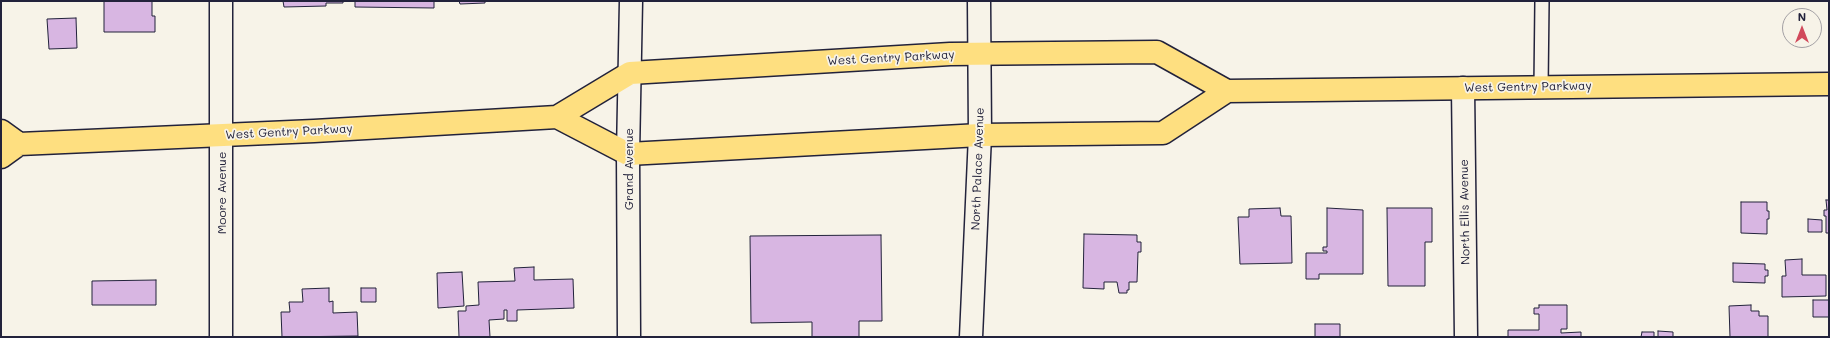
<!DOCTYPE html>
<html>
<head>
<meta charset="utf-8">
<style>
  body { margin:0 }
  #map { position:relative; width:1830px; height:338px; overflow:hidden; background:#f7f3e8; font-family:Mali,sans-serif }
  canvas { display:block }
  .frame { position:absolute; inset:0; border:2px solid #22223b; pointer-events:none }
  .north { position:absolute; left:1782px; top:8px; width:40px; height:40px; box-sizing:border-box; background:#f7f3e8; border:1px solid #a29fa3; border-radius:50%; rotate:0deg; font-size:11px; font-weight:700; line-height:16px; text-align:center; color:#22223b }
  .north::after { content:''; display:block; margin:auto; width:14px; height:18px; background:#d1495b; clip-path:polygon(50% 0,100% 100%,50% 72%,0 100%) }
</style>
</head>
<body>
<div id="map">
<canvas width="1830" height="338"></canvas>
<div class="frame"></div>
<div class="north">N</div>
</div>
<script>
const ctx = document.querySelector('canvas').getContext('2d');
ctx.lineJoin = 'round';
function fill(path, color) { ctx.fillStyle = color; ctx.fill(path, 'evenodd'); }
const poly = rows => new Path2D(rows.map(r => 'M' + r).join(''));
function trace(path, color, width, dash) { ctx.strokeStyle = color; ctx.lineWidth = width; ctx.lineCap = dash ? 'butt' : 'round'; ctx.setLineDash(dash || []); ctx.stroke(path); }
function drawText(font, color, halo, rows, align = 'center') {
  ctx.font = font + ' Mali,sans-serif'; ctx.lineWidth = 3.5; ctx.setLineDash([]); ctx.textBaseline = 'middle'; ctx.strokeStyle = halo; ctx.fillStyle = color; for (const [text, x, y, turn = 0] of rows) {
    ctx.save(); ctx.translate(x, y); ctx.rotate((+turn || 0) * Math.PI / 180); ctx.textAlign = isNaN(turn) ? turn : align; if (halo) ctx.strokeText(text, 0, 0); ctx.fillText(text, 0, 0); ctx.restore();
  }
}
const building = poly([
  [104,1,152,1,152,16,155,16,155,32,104,32,104,1],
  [283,1,343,1,343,3,326,3,326,6,284,7,283,1],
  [355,1,434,1,434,8,355,7,355,1],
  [459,1,485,1,485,3,460,4,459,1],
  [76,18,77,48,49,49,47,19,76,18],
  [1826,200,1829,200,1829,233,1826,233,1826,216,1824,216,1824,210,1827,210,1826,200],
  [1741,202,1767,202,1767,211,1769,211,1769,219,1767,219,1767,234,1741,233,1741,202],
  [1280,208,1281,216,1291,216,1292,263,1240,264,1238,217,1249,217,1249,209,1280,208],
  [1327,208,1363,210,1363,274,1319,274,1319,279,1306,279,1306,253,1327,253,1327,251,1323,251,1323,247,1327,247,1327,208],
  [1387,208,1432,208,1432,242,1425,242,1425,286,1388,286,1387,208],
  [1808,219,1822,220,1822,232,1808,232,1808,219],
  [1084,234,1137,235,1137,242,1141,242,1141,252,1138,252,1137,282,1129,282,1129,290,1127,290,1127,293,1119,293,1117,282,1104,282,1104,289,1083,288,1084,234],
  [881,235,882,321,859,321,859,337,812,337,812,322,751,323,750,236,881,235],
  [1802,259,1802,275,1826,275,1826,296,1782,297,1782,276,1786,276,1785,260,1802,259],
  [1733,263,1765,264,1765,270,1768,270,1768,276,1765,276,1765,283,1733,282,1733,263],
  [534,267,534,280,573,279,574,308,517,310,517,321,507,321,507,310,504,310,504,319,489,320,490,337,459,337,458,311,466,311,466,306,479,305,478,282,515,281,514,268,534,267],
  [462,272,464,306,438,308,437,273,462,272],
  [156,280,156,305,92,305,92,281,156,280],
  [329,288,329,302,333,301,333,313,357,312,358,336,282,337,281,312,290,312,289,302,303,302,302,289,329,288],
  [361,288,376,288,376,302,361,302,361,288],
  [1813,300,1829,300,1829,317,1813,317,1813,300],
  [1539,305,1567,305,1567,329,1561,329,1561,333,1581,332,1581,337,1508,337,1508,330,1539,330,1539,314,1534,314,1534,308,1539,308,1539,305],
  [1751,305,1751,311,1759,311,1759,316,1768,316,1768,337,1730,337,1729,306,1751,305],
  [1315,324,1340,324,1340,337,1315,337,1315,324],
  [1658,331,1673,332,1673,337,1658,337,1658,331],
  [1642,332,1654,332,1654,337,1641,337,1642,332]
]);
fill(building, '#d8b6e2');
trace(building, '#22223b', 1);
const lane = poly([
  [1541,87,1542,1]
]);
const street = poly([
  [221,1,221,337],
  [1463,88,1466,337],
  [629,337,628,154,631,1]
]);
const secondary = poly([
  [971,337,980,135,979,1]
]);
const primary = poly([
  [557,117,628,154,980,135,1163,133,1227,91],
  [1,131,19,144],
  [1,157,19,144,314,131,557,117,630,73,950,54,1157,52,1227,91,1829,84]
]);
trace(lane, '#22223b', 16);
trace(street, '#22223b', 25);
trace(secondary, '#22223b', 25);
trace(primary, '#22223b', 25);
trace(lane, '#f7f3e8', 13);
trace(street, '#f7f3e8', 22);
trace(secondary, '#f7f3e8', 22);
trace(primary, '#fedf80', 22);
drawText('12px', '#22223b', '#f7f3e8', [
  ["West Gentry Parkway",891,58,-3],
  ["West Gentry Parkway",1528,87,-1],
  ["West Gentry Parkway",289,132,-3],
  ["Grand Avenue",629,169,-90],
  ["North Palace Avenue",978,169,-88],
  ["Moore Avenue",222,193,-90],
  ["North Ellis Avenue",1465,212,-91]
]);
</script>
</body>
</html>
